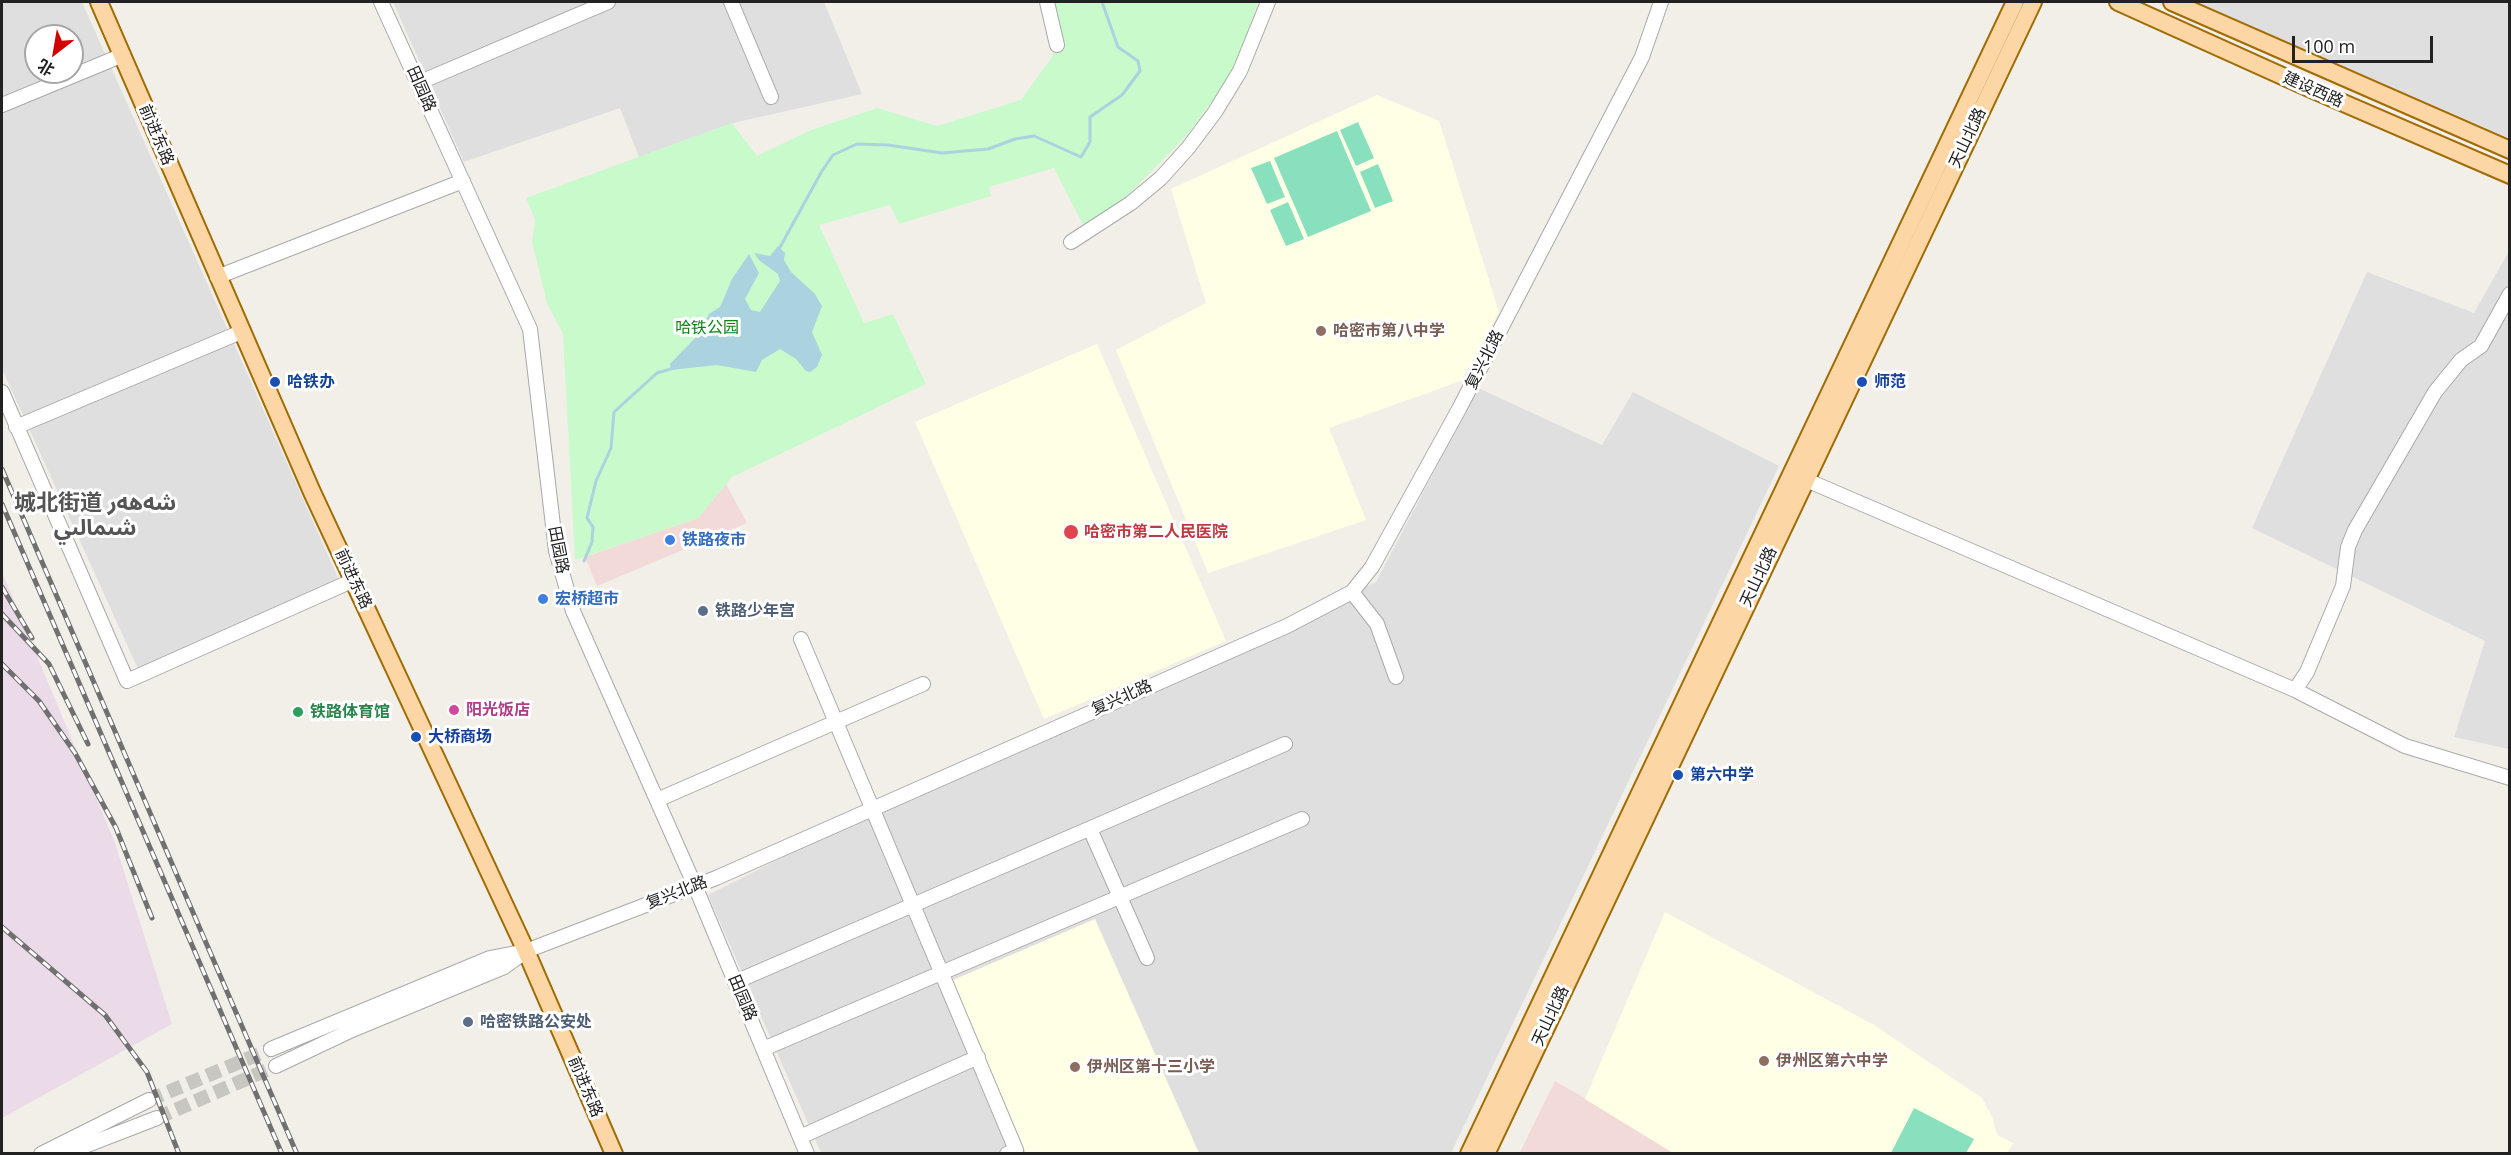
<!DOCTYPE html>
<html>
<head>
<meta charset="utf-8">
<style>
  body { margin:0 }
  #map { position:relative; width:2511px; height:1155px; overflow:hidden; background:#f2efe9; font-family:"Open Sans","Noto Sans SC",sans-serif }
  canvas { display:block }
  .frame { position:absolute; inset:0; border:3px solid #222; pointer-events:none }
  .north { position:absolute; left:24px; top:24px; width:60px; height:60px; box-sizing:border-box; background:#fff; border:2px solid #a7a7a7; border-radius:50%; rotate:211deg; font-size:16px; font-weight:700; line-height:24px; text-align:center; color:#222 }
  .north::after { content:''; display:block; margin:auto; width:21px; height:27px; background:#d40000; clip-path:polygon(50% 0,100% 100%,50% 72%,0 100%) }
  .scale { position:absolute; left:2292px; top:36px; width:141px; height:27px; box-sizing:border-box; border:3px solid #222; border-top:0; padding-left:8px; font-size:18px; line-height:21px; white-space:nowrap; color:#222; -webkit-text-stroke:4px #fff; paint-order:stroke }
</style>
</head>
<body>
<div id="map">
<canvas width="2511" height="1155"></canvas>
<div class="frame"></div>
<div class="north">北</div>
<div class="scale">100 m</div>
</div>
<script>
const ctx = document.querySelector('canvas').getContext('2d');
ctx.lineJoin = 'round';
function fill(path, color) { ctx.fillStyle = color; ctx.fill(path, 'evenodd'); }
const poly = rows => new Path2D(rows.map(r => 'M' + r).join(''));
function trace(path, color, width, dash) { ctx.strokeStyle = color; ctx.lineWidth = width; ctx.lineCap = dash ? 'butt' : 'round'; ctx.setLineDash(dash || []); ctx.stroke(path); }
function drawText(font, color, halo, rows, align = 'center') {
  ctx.font = font + ' "Open Sans","Noto Sans Arabic","Noto Sans SC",sans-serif'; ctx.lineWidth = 6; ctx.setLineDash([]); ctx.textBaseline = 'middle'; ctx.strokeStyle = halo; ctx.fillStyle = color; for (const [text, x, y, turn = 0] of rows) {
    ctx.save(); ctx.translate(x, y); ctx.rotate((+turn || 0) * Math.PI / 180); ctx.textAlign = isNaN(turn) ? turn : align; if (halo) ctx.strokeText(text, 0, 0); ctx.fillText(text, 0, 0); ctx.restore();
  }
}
fill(poly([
  [2,2,82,2,342,587,143,680,2,369],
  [36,36,72,36,72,72,36,72],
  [393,2,824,2,862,94,733,123,639,157,620,108,464,162],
  [2196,2,2509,2,2509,138],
  [2509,251,2509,749,2454,737,2485,641,2252,528,2367,272,2474,313],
  [1478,388,1602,445,1633,392,1779,466,1451,1153,821,1153,708,895,1059,718,1376,582]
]), '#e0dfdf');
fill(poly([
  [726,484,747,523,597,586,585,557,698,518],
  [1555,1081,1679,1153,1519,1154]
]), '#f2dad9');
fill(poly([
  [2,572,115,843,172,1024,2,1118]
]), '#ebdbe8');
fill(poly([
  [1377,95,1439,121,1499,312,1461,381,1329,428,1366,520,1208,573,1116,350,1206,303,1171,189],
  [1097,344,1226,641,1044,719,915,422],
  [1665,912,1874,1025,1982,1098,1992,1117,1997,1135,2013,1143,2007,1154,1673,1153,1585,1099],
  [1095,919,1199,1153,1026,1153,953,980]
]), '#ffffe5');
fill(poly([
  [1053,2,1258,2,1240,54,1221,89,1187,135,1128,195,1084,227,1054,168,989,187,991,196,899,224,890,205,819,225,864,323,893,314,926,384,732,477,698,518,575,560,563,334,547,303,532,242,535,220,526,198,732,123,757,156,811,130,877,108,937,126,1021,100,1052,57,1059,31]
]), '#c8facc');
fill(poly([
  [1358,122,1374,158,1356,166,1340,130],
  [1337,131,1371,211,1308,237,1274,158],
  [1270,161,1285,197,1267,204,1251,168],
  [1378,164,1393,201,1375,208,1360,172],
  [1288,202,1304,239,1286,246,1270,210],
  [1914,1108,1974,1139,1966,1153,1891,1153]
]), '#88e0be');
fill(poly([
  [778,246,785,253,784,260,791,272,815,294,822,306,812,332,822,355,817,367,810,372,806,371,796,359,780,349,762,360,756,372,717,365,671,370,670,364,699,334,709,314,720,307,732,279,749,254,759,273,745,299,751,310,760,312,780,281,778,274,760,261,754,253,770,256]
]), '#aad3df');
trace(poly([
  [779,249,822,171,833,155,857,144,888,145,942,153,988,149,1015,139,1034,136,1081,157,1090,142,1090,117,1122,95,1140,71,1138,61,1118,47,1102,2],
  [584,561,592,542,593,527,587,518,596,481,611,448,614,412,657,373,674,368]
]), '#aad3df', 3);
trace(poly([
  [149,1100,271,1049],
  [157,1118,276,1066]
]), '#c8c6c1', 14, [14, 7]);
const minor = poly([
  [381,2,530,329,556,551,573,611,695,886,807,1154],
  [731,2,771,97],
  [1047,2,1057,45],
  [418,83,608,2],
  [2,105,123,55],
  [1071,242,1131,203,1161,178,1188,148,1215,112,1240,71,1268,2],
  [217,277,463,181],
  [2,392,127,681,354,580],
  [16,427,241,332],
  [1797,476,2295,690,2405,746,2510,778],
  [1352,592,1377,624,1396,677],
  [801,639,1016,1150,1007,1154],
  [2295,690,2307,672,2343,586,2348,547,2355,530,2435,392,2461,360,2481,346,2510,294],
  [657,800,923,684],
  [1090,829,1147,958],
  [735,982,1285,744],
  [271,1049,490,958,526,951,716,878,1287,626,1352,592,1372,567,1459,409,1642,57,1661,2],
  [763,1049,1302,819],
  [276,1066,352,1030,504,967,522,954],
  [800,1137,978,1057],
  [41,1154,149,1100],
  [64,1154,157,1118]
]);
const major = poly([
  [99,2,312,492,526,951,614,1154],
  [2118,2,2311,89,2510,175],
  [2172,2,2510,150],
  [1469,1154,2015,2],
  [1486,1154,2033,2]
]);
trace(minor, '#a9a9a9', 16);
trace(major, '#a06b00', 20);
trace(minor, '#fff', 14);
trace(major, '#fcd6a4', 16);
const rail = poly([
  [2,469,297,1154],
  [2,504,282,1154],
  [2,587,32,638],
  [2,614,49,664,88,744],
  [2,664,39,701,75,753,116,828,152,918],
  [2,927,105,1015,147,1072,179,1154]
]);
trace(rail, '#707070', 5);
trace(rail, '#fff', 3, [9]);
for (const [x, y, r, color] of [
  [1321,331,6,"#8d6e63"],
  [275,382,6,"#1a4fb4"],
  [1862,382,6,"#1a4fb4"],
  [1071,532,8,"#e0444e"],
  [670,540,6,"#3f7fe0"],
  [543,599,6,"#3f7fe0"],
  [703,611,6,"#5c6f8a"],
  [454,710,6,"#d1479c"],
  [298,712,6,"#2e9e5b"],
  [416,737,6,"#1a4fb4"],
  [1678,775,6,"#1a4fb4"],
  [468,1022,6,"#5c6f8a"],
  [1764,1061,6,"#8d6e63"],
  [1075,1067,6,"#8d6e63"]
]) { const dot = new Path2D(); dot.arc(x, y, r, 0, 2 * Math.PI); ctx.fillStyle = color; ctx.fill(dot); trace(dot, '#fff', 2); }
drawText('16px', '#222', '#fff', [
  ["田园路",421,89,66],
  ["建设西路",2313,90,24],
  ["前进东路",156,135,67],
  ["天山北路",1968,138,-65],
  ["复兴北路",1485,360,-63],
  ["田园路",558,550,79],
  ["天山北路",1759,577,-65],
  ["前进东路",353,579,65],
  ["复兴北路",1122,698,-24],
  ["复兴北路",677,893,-21],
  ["田园路",742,998,67],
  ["天山北路",1551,1016,-65],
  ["前进东路",585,1087,67]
]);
drawText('16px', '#0c8416', '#fff', [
  ["哈铁公园",707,328]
]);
drawText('bold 16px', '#785e54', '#fff', [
  ["哈密市第八中学",1333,331],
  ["伊州区第六中学",1776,1061],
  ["伊州区第十三小学",1087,1067]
], 'left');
drawText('bold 16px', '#164399', '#fff', [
  ["哈铁办",287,382],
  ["师范",1874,382],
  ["大桥商场",428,737],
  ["第六中学",1690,775]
], 'left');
drawText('bold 16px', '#be3a42', '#fff', [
  ["哈密市第二人民医院",1084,532]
], 'left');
drawText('bold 16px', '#366cbe', '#fff', [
  ["铁路夜市",682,540],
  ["宏桥超市",555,599]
], 'left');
drawText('bold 16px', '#4e5e75', '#fff', [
  ["铁路少年宫",715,611],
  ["哈密铁路公安处",480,1022]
], 'left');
drawText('bold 16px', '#b23c85', '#fff', [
  ["阳光饭店",466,710]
], 'left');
drawText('bold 16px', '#27864d', '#fff', [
  ["铁路体育馆",310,712]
], 'left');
drawText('bold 22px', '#555', '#fff', [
  ["城北街道 شەھەر",95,504],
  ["شىمالىي",95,529]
]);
</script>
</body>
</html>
